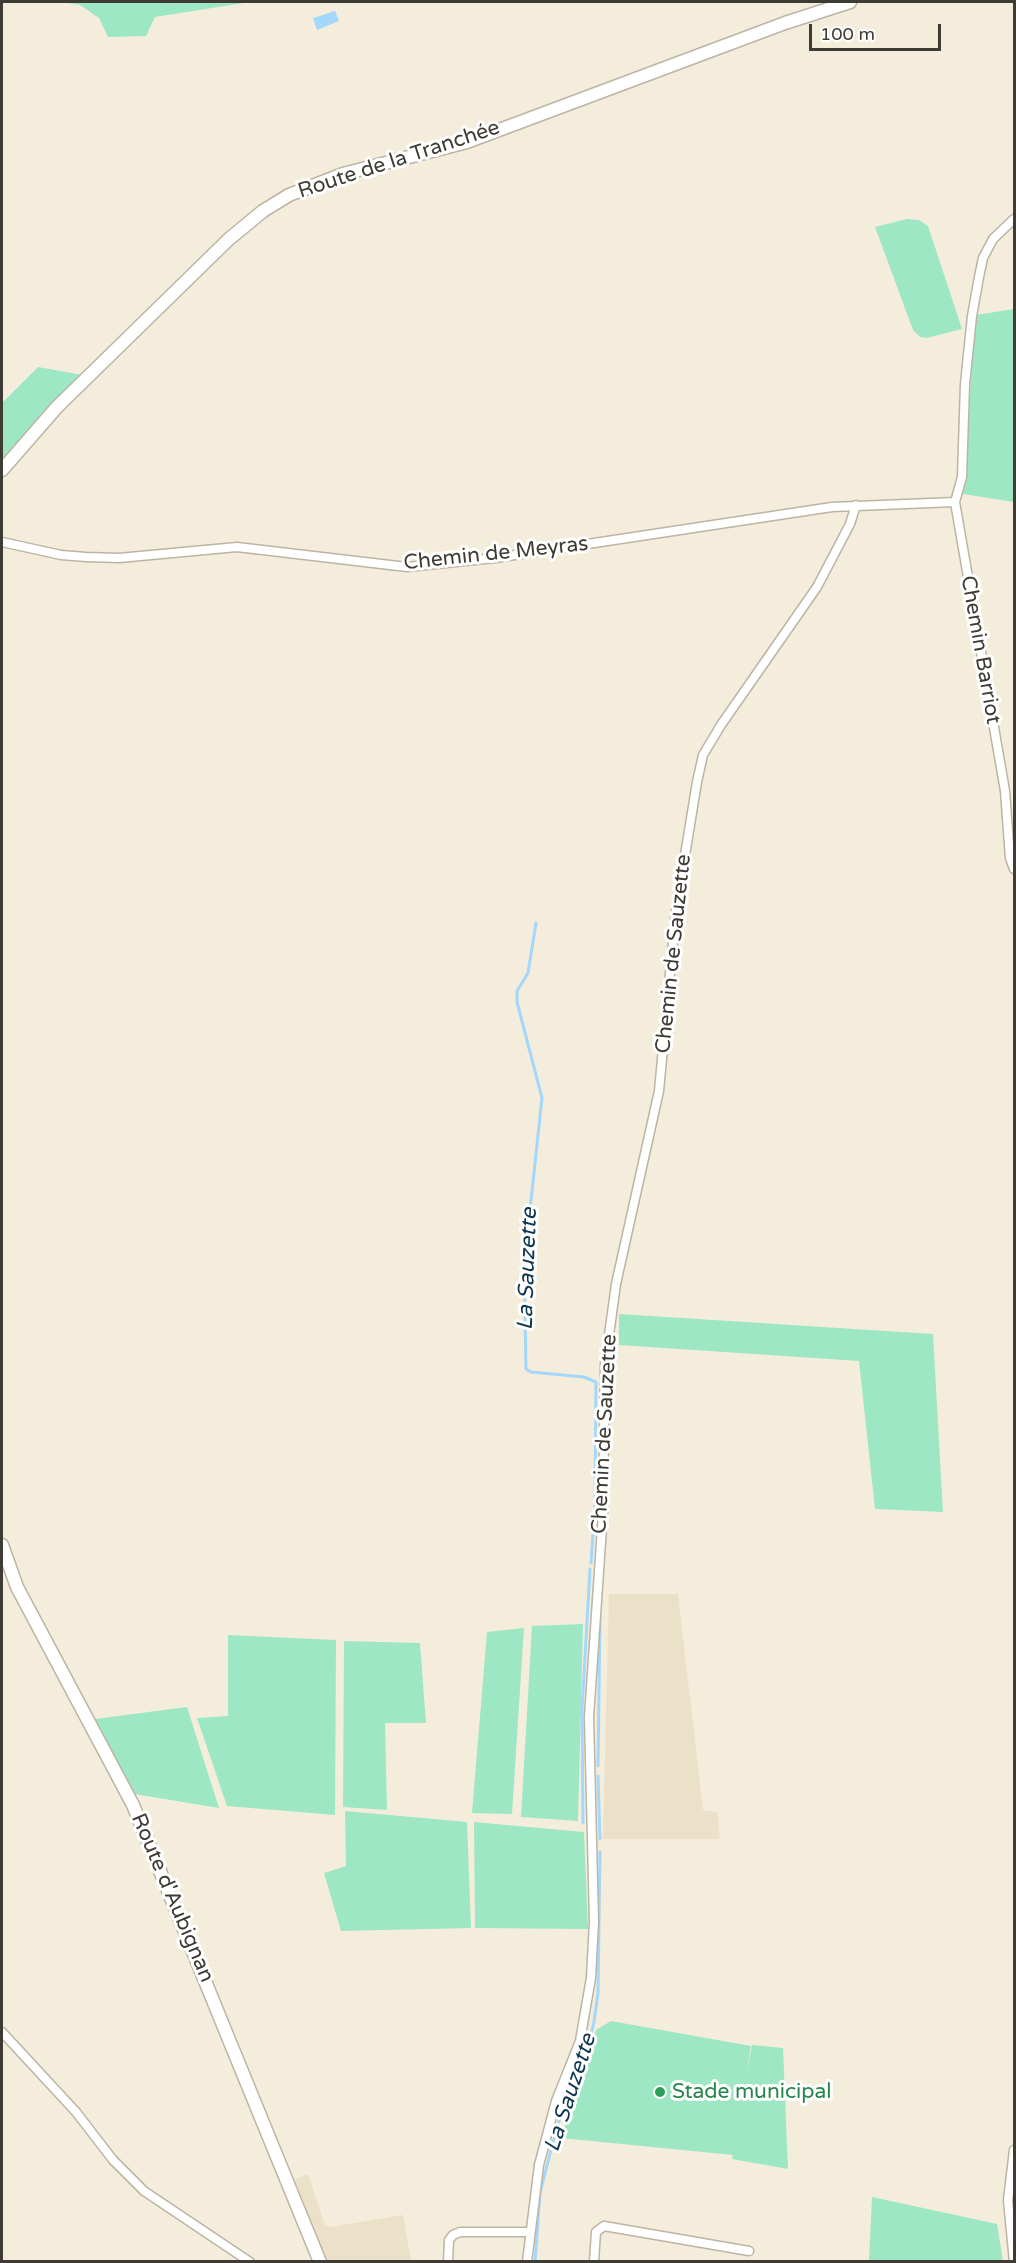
<!DOCTYPE html>
<html>
<head>
<meta charset="utf-8">
<style>
  body { margin:0 }
  #map { position:relative; width:1016px; height:2263px; overflow:hidden; background:#f5eddc; font-family:"Varela Round",sans-serif }
  canvas { display:block }
  .frame { position:absolute; inset:0; border:3px solid #3e3a34; pointer-events:none }
  .scale { position:absolute; left:809px; top:24px; width:132px; height:27px; box-sizing:border-box; border:3px solid #3e3a34; border-top:0; padding-left:8px; font-size:18px; line-height:21px; white-space:nowrap; color:#3e3a34; -webkit-text-stroke:4px #fff; paint-order:stroke }
</style>
</head>
<body>
<div id="map">
<canvas width="1016" height="2263"></canvas>
<div class="frame"></div>
<div class="scale">100 m</div>
</div>
<script>
const ctx = document.querySelector('canvas').getContext('2d');
ctx.lineJoin = 'round';
function fill(path, color) { ctx.fillStyle = color; ctx.fill(path, 'evenodd'); }
const poly = rows => new Path2D(rows.map(r => 'M' + r).join(''));
function trace(path, color, width, dash) { ctx.strokeStyle = color; ctx.lineWidth = width; ctx.lineCap = dash ? 'butt' : 'round'; ctx.setLineDash(dash || []); ctx.stroke(path); }
function drawText(font, color, halo, rows, align = 'center') {
  ctx.font = font + ' "Varela Round",sans-serif'; ctx.lineWidth = 6; ctx.setLineDash([]); ctx.textBaseline = 'middle'; ctx.strokeStyle = halo; ctx.fillStyle = color; for (const [text, x, y, turn = 0] of rows) {
    ctx.save(); ctx.translate(x, y); ctx.rotate((+turn || 0) * Math.PI / 180); ctx.textAlign = isNaN(turn) ? turn : align; if (halo) ctx.strokeText(text, 0, 0); ctx.fillText(text, 0, 0); ctx.restore();
  }
}
fill(poly([
  [609,1594,678,1594,703,1810,717,1812,720,1839,603,1839],
  [308,2174,325,2225,330,2227,403,2215,411,2261,326,2261,295,2179]
]), '#ebe0c8');
fill(poly([
  [61,2,250,2,155,17,146,36,108,37,99,18,80,5],
  [907,219,919,220,928,226,962,329,927,338,920,337,913,330,875,227],
  [1014,309,1014,502,963,494,966,479,973,334,976,315],
  [38,367,83,375,2,462,2,403],
  [619,1314,933,1334,943,1512,875,1509,859,1361,619,1345],
  [583,1624,578,1821,521,1817,532,1626],
  [524,1628,512,1814,472,1813,487,1632],
  [228,1635,336,1640,335,1815,227,1806,197,1718,228,1716],
  [344,1641,420,1643,426,1723,385,1723,387,1810,343,1807],
  [187,1707,219,1808,134,1794,95,1719],
  [345,1811,467,1822,471,1928,341,1931,324,1873,346,1866],
  [474,1822,584,1832,588,1929,475,1928],
  [611,2021,751,2046,745,2082,752,2045,783,2048,788,2169,732,2159,733,2155,561,2138,596,2030],
  [872,2197,997,2224,1003,2261,869,2261]
]), '#9ee7c4');
fill(poly([
  [335,11,339,21,317,30,313,18]
]), '#a3d8fc');
trace(poly([
  [536,923,528,973,517,991,517,1002,542,1098,524,1266,526,1369,531,1372,584,1377,596,1382,595,1503,591,1563],
  [598,1766,600,1618],
  [598,1776,600,1839],
  [583,1823,582,1710,590,1569],
  [535,2262,540,2193,552,2146,566,2095,588,2047,594,2022,598,1993,600,1852]
]), '#a3d8fc', 3);
const street = poly([
  [1014,219,993,239,983,258,979,277,972,316,965,384,962,477,955,502,1005,791,1010,858,1014,869],
  [2,542,61,555,86,557,119,558,237,547,407,567,495,558,832,507,955,502],
  [2,2032,76,2112,113,2160,144,2191,250,2262],
  [448,2262,449,2240,453,2235,460,2232,529,2232],
  [527,2262,539,2165,556,2101,580,2041,591,1978,594,1922,589,1717,603,1513,605,1364,616,1284,659,1091,676,910,697,782,703,755,721,725,817,587,850,524,856,505],
  [594,2262,596,2232,604,2226,749,2251],
  [1014,2262,1008,2200,1014,2150]
]);
const secondary = poly([
  [2,470,57,407,229,239,263,211,289,195,343,174,467,142,785,23,850,2],
  [2,1545,17,1587,133,1805,320,2262]
]);
trace(street, '#bcb4a4', 11);
trace(secondary, '#bcb4a4', 15);
trace(street, '#fff', 8);
trace(secondary, '#fff', 12);
for (const [x, y, r, color] of [
  [660,2092,6,"#2e9e5b"]
]) { const dot = new Path2D(); dot.arc(x, y, r, 0, 2 * Math.PI); ctx.fillStyle = color; ctx.fill(dot); trace(dot, '#fff', 2); }
drawText('21px', '#3e3a34', '#fff', [
  ["Route de la Tranchée",399,160,-18],
  ["Chemin de Meyras",496,554,-6],
  ["Chemin Barriot",980,650,80],
  ["Chemin de Sauzette",674,954,-84],
  ["Chemin de Sauzette",605,1434,-87],
  ["Route d'Aubignan",172,1898,67]
]);
drawText('21px', '#27864d', '#fff', [
  ["Stade municipal",672,2092]
], 'left');
drawText('italic 22px', '#0f3850', '#fff', [
  ["La Sauzette",528,1269,-88],
  ["La Sauzette",571,2093,-72]
]);
</script>
</body>
</html>
